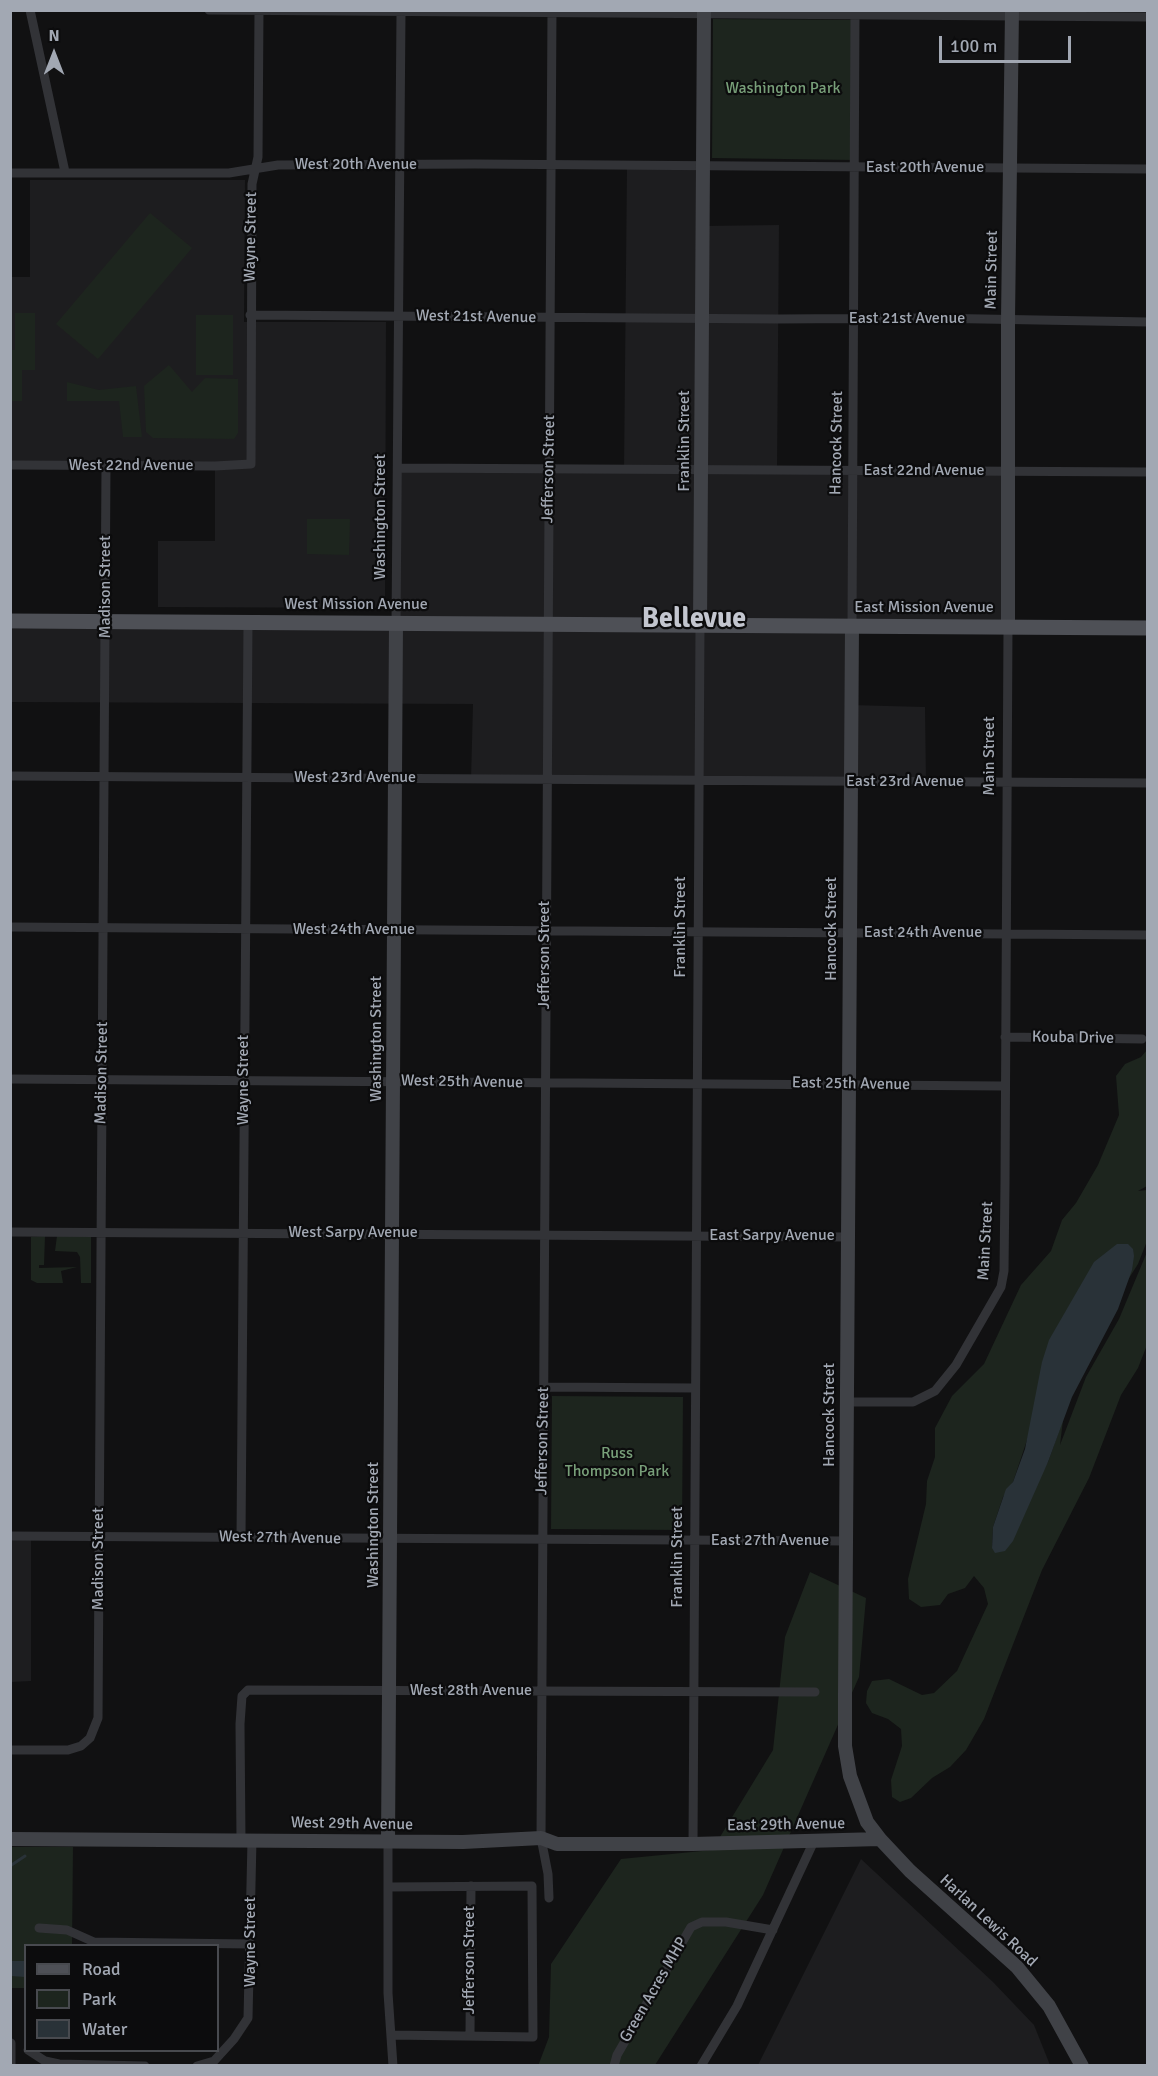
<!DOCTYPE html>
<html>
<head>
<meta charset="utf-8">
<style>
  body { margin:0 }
  #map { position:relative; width:1158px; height:2076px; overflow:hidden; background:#111112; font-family:Signika,sans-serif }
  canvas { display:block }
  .frame { position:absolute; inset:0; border:12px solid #a2a8b3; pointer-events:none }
  .legend { position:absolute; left:24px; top:1944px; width:195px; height:108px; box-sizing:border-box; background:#0c0c0d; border:2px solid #484a4f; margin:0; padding:8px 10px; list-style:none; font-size:18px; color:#a2a8b3 }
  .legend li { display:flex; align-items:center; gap:12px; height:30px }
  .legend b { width:30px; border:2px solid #484a4f }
  .north { position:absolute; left:24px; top:24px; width:60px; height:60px; -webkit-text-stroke:4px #0c0c0d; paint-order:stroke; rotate:0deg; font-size:16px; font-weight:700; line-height:24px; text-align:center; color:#a2a8b3 }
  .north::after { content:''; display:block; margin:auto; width:21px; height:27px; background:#a2a8b3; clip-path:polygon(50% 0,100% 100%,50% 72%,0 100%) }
  .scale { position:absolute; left:939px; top:36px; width:132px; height:27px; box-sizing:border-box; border:3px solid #a2a8b3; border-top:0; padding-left:8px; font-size:18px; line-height:21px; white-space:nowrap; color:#a2a8b3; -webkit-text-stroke:4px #0c0c0d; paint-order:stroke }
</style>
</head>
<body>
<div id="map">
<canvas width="1158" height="2076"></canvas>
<div class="frame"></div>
<ul class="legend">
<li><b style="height:8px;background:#4e5056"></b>Road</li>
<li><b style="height:16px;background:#1d251e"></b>Park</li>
<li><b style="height:16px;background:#293238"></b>Water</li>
</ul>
<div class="north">N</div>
<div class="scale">100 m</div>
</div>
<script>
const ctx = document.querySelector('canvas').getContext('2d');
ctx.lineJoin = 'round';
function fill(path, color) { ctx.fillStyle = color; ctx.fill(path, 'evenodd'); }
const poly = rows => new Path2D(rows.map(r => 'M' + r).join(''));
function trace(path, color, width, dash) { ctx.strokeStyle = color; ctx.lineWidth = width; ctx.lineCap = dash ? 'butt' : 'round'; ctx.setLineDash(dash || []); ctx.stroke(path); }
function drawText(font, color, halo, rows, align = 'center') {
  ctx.font = font + ' Signika,sans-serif'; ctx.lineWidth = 4.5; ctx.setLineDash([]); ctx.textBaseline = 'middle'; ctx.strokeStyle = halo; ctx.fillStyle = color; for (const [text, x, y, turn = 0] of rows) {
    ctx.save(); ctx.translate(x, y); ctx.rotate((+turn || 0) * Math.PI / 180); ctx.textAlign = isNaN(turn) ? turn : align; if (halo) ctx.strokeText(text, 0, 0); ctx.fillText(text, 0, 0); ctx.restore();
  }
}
fill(poly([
  [627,167,702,167,703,226,779,225,777,471,1008,471,1008,627,853,626,851,705,925,707,926,782,471,779,473,704,11,702,11,629,396,624,398,468,624,470],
  [30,180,245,180,244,322,386,322,385,608,158,607,158,541,215,541,215,467,11,465,11,277,30,277],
  [10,1536,31,1536,31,1681,11,1682],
  [861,1859,993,1982,1034,2025,1050,2065,758,2065]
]), '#1d1d1f');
fill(poly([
  [713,19,855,20,855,160,712,158],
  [150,213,192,248,98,359,56,324],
  [15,313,35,313,35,370,22,370,22,401,11,401,10,350,15,350],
  [196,315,233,315,233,375,196,375],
  [169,365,192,392,205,378,238,379,238,433,234,439,153,438,146,432,144,386],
  [67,382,99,390,136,386,142,437,123,437,119,401,67,401],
  [307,519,350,519,349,555,307,554],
  [1147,1050,1147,1186,1138,1191,1147,1190,1147,1241,1138,1264,1028,1437,1013,1482,1003,1497,993,1527,992,1547,1036,1484,1048,1462,1063,1420,1060,1445,1086,1377,1119,1319,1147,1252,1147,1345,1138,1368,1121,1395,1089,1478,1042,1570,984,1719,966,1750,950,1767,932,1778,911,1798,900,1802,892,1797,891,1780,902,1746,901,1729,888,1719,872,1713,866,1703,867,1691,872,1681,889,1679,922,1695,934,1693,957,1671,988,1604,984,1588,974,1576,965,1588,948,1594,940,1605,921,1607,909,1599,908,1579,926,1504,927,1481,935,1457,935,1428,952,1396,984,1364,1021,1285,1051,1251,1062,1220,1076,1203,1098,1165,1119,1115,1116,1076,1125,1064,1141,1057],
  [45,1236,44,1265,39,1265,39,1268,77,1267,61,1271,63,1283,37,1283,31,1280,31,1237],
  [57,1236,91,1236,91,1283,81,1283,80,1257,77,1252,55,1251],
  [552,1396,683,1397,682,1530,551,1529],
  [810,1572,866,1598,859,1677,763,1895,655,2065,538,2066,549,2037,551,1964,621,1859,712,1850,773,1750,785,1637],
  [11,1847,73,1847,72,1945,26,1946,25,1988,11,1988]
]), '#1d251e');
fill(poly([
  [1117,1244,1128,1244,1133,1249,1134,1256,1132,1270,1118,1309,1072,1397,1048,1462,1013,1541,1005,1551,995,1553,992,1548,993,1527,1006,1489,1013,1482,1025,1449,1042,1362,1049,1340,1094,1262],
  [11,1961,25,1961,25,1977,11,1976]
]), '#293238');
trace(poly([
  [10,1866,25,1856]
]), '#293238', 3);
trace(poly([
  [30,10,65,172],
  [209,10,1148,17],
  [10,173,229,173,278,165,475,164,1148,169],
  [250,315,778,319,928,318,1148,322],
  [10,465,215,466,251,464,252,184,258,157,259,10],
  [398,468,1148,472],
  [396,624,401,13],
  [852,626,855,10],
  [10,776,1148,783],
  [10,927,1148,935],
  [1005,1037,1142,1039],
  [10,1079,1004,1086],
  [10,1232,847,1237],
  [544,1387,695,1388],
  [847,1402,913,1402,935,1391,956,1365,1001,1287,1004,1271,1005,1183,1008,627],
  [10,1536,846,1541],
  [241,1537,248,623],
  [10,1750,68,1750,81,1746,90,1738,98,1718,106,466],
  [241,1840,240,1724,242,1696,248,1690,815,1692],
  [388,1841,388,1993,393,2066],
  [693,1844,700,625],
  [389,1887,532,1886,533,2037,392,2035],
  [549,1898,548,1874,541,1838,552,10],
  [39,1928,67,1930,94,1942,250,1944],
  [470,2035,471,1886],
  [28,2050,45,2061,59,2064,145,2066],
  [11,2066,11,2043],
  [197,2066,214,2061,234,2039,248,2018,252,1840],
  [614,2066,617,2055,691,1927,702,1922,726,1922,773,1930],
  [701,2066,737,2006,814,1841]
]), '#323337', 9);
trace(poly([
  [700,625,704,10],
  [852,626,845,1693,845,1746,850,1776,867,1822,880,1839,910,1871,1017,1967,1049,2006,1082,2066],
  [1008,627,1008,319,1012,10],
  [10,1839,463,1842,541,1838,557,1844,693,1844,880,1839],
  [388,1841,396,624]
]), '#404247', 14);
trace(poly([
  [10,621,1148,628]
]), '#4e5056', 15);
drawText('16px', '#789f79', '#0c0c0d', [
  ["Washington Park",783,89],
  ["Russ",617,1454],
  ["Thompson Park",617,1472]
]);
drawText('16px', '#a2a8b3', '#0c0c0d', [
  ["West 20th Avenue",356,165],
  ["East 20th Avenue",925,168],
  ["Wayne Street",251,237,-89],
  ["Main Street",992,270,-89],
  ["West 21st Avenue",476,317,1],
  ["East 21st Avenue",907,319],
  ["Franklin Street",685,441,-90],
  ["Hancock Street",837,443,-89],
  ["West 22nd Avenue",131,466],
  ["Jefferson Street",549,469,-89],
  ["East 22nd Avenue",924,471],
  ["Washington Street",381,517,-90],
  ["Madison Street",106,587,-90],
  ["West Mission Avenue",356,605],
  ["East Mission Avenue",924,608],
  ["Main Street",990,756,-90],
  ["West 23rd Avenue",355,778],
  ["East 23rd Avenue",905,782],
  ["Franklin Street",681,927,-90],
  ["Hancock Street",832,929,-90],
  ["West 24th Avenue",354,930],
  ["East 24th Avenue",923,933],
  ["Jefferson Street",545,955,-90],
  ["Kouba Drive",1073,1038,1],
  ["Washington Street",377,1039,-90],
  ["Madison Street",102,1073,-89],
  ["Wayne Street",244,1080,-90],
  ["West 25th Avenue",462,1082,1],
  ["East 25th Avenue",851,1084,1],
  ["West Sarpy Avenue",353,1233],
  ["East Sarpy Avenue",772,1236],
  ["Main Street",986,1241,-87],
  ["Hancock Street",830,1415,-90],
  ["Jefferson Street",543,1441,-89],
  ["Washington Street",374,1525,-90],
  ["West 27th Avenue",280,1538,1],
  ["East 27th Avenue",770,1541],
  ["Franklin Street",678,1557,-90],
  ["Madison Street",99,1559,-90],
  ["West 28th Avenue",471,1691],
  ["West 29th Avenue",352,1824,1],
  ["East 29th Avenue",786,1825,-1],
  ["Harlan Lewis Road",988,1921,43],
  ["Wayne Street",251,1942,-90],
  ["Jefferson Street",470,1960,-90],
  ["Green Acres MHP",654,1990,-60]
]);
drawText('bold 28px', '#c3c6cf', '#0c0c0d', [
  ["Bellevue",694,620]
]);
</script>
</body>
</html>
